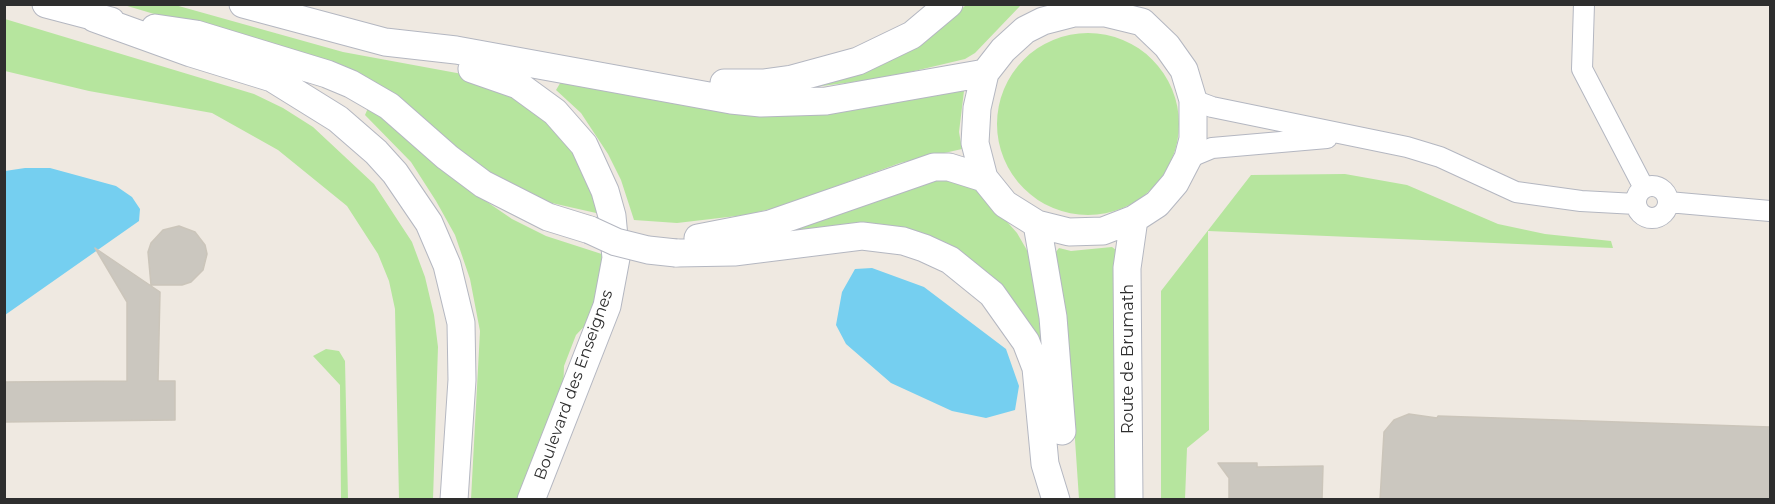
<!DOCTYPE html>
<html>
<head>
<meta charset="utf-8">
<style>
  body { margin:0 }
  #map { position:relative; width:1775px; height:504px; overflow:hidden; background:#efe9e1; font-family:Montserrat,sans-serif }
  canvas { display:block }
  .frame { position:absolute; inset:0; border:6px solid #2e2e2e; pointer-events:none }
</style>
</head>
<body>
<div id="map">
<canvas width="1775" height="504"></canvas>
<div class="frame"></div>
</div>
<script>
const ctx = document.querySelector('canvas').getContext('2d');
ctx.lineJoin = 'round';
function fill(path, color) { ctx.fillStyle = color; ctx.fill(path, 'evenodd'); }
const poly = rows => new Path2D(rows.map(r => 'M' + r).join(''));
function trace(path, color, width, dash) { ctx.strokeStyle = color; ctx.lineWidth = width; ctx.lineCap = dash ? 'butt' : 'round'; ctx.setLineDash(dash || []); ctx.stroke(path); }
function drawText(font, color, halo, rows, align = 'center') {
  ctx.font = font + ' Montserrat,sans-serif'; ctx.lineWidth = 4.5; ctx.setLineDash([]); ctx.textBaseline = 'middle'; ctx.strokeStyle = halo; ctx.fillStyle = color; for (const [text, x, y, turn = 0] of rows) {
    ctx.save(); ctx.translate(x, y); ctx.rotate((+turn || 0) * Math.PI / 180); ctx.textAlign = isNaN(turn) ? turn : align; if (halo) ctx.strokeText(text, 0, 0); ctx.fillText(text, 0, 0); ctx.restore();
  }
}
fill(poly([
  [124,5,175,5,343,52,473,76,520,95,575,148,605,215,534,199,462,157,248,42],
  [966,5,1021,5,975,53,965,59,885,78,806,88,943,26],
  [5,19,254,94,283,108,313,127,374,184,412,242,425,277,434,315,438,347,433,499,399,499,395,309,389,281,378,254,347,206,278,150,212,113,89,91,5,71],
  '997 124a91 91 0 1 1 182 0a91 91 0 1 1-182 0Z',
  [562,80,676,100,958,86,964,91,959,132,962,149,900,163,779,207,745,215,677,223,634,220,621,180,608,154,581,113,556,90],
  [368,108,395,125,455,180,512,219,546,236,611,257,597,313,576,335,564,366,563,396,522,499,471,499,480,331,470,279,455,235,436,201,411,162,365,115],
  [1345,174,1407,185,1498,224,1545,234,1611,241,1613,248,1208,231,1209,430,1187,448,1185,499,1161,499,1161,291,1251,175],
  [926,179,972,182,1017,233,1028,252,1033,269,1043,348,973,265,787,237,785,230],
  [1112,247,1116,250,1116,499,1079,499,1069,351,1055,253,1059,248,1071,251],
  [326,349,339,351,345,361,348,499,341,499,340,385,313,356]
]), '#b6e59e');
fill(poly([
  [25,168,50,168,116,186,132,197,140,209,139,221,5,315,5,171],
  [872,268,924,287,1006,349,1019,386,1015,410,986,418,952,411,891,383,846,344,836,325,842,292,855,269]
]), '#75cff0');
const building = poly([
  [179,226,195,232,205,245,207,254,203,270,191,282,182,285,151,285,148,252,151,243,163,230,179,226],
  [95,248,160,292,158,381,175,381,175,420,4,422,4,382,127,381,127,302,95,248],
  [1409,414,1437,418,1438,416,1770,427,1770,500,1380,500,1384,432,1394,420,1409,414],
  [1218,463,1257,463,1257,467,1323,466,1322,500,1229,500,1229,478,1218,463]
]);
fill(building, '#cbc7bf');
trace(building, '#cbc5ba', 1.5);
const street = poly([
  [1584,4,1582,69,1644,188],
  [1193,100,1212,107,1407,147,1440,157,1516,192,1581,201,1636,204],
  [1188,158,1212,148,1327,138],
  '1636 202a16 16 0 1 1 32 0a16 16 0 1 1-32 0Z',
  [1668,202,1770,211]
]);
const secondary = poly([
  [46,4,111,21],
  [243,4,385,42,456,50,731,100,761,103,826,101,985,73],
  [1074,13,1105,13,1142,22,1167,46,1184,70,1193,100,1193,139,1188,158,1175,183,1157,204,1134,219,1103,231,1069,232,1037,224,1005,204,984,178,975,143,977,108,985,73,1003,50,1025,30,1043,21,1074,13],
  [94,18,191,53,272,78,338,119,376,152,395,173,429,223,447,265,461,323,462,380,454,500],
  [155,28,196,34,327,74,351,84,389,106,447,157,483,184,548,217,590,230],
  [472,69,518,85,555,112,584,145,605,191,612,216,616,258,607,306,531,500],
  [724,83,763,83,792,79,858,61,912,35,949,4],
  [1037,224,1053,317,1062,431],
  [698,238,770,224,934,167,949,167,984,178],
  [676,253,734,252,862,236,903,241,924,248,950,260,992,294,1026,342,1036,368,1045,464,1056,500],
  [1129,500,1127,268,1134,219]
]);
trace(street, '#b4b7c1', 22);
trace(secondary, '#b4b7c1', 29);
trace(street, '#fff', 20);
trace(secondary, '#fff', 27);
const secondaryBridge = poly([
  [590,230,616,242,648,250,676,253]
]);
trace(secondaryBridge, '#b4b7c1', 29, []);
trace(secondaryBridge, '#fff', 27);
drawText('16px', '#2e2e2e', '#fff', [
  ["Route de Brumath",1128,359,-90],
  ["Boulevard des Enseignes",574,385,-70]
]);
</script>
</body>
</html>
